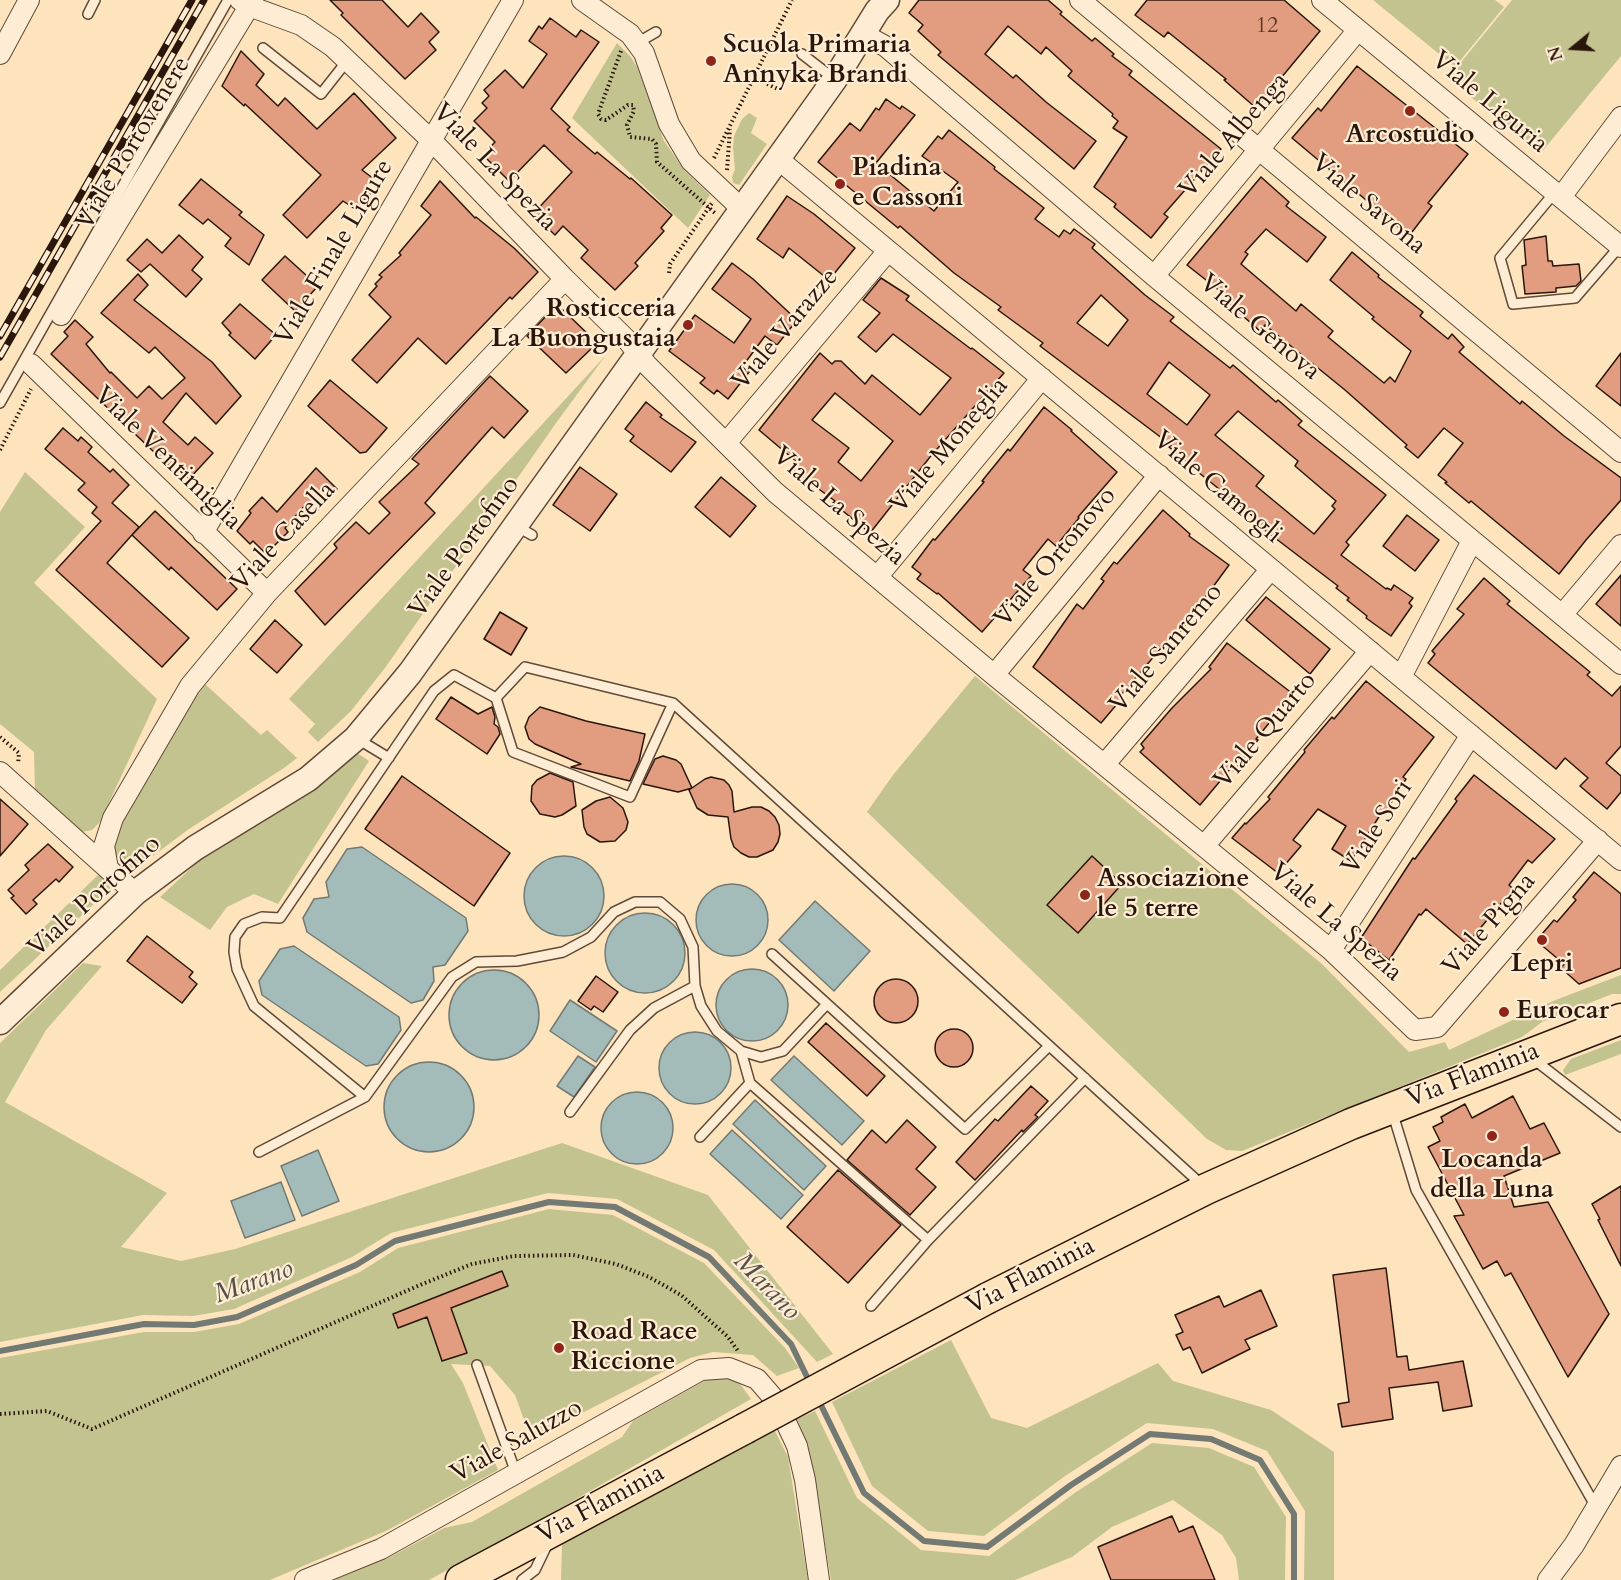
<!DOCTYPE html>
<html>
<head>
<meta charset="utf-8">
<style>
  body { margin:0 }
  #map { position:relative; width:1621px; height:1580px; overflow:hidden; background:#fee4bd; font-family:Cardo,serif }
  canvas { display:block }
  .north { position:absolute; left:1543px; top:18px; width:60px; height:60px; -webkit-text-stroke:4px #feedd4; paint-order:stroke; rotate:252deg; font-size:16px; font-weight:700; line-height:24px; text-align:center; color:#2b160b }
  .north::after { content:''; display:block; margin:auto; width:21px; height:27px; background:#2b160b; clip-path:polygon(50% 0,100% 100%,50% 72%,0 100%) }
</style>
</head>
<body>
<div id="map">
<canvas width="1621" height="1580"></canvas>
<div class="north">N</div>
</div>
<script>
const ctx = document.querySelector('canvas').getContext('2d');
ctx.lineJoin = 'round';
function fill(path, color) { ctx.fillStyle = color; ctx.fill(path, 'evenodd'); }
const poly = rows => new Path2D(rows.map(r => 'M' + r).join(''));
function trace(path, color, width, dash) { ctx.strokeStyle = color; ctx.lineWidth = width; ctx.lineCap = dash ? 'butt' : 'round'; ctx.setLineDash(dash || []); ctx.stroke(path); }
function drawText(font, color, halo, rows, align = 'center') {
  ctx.font = font + ' Cardo,serif'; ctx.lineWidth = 4.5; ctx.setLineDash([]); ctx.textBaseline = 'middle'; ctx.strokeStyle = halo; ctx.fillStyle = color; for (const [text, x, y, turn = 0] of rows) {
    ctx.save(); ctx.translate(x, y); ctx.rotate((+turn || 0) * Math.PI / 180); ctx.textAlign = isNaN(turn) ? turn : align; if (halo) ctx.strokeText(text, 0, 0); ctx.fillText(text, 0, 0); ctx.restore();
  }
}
fill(poly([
  [1373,0,1495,0,1504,7,1455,67],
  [1512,0,1621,0,1621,56,1540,154,1448,78],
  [617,43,630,56,637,67,664,141,685,171,710,195,688,228,572,118],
  [749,113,757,118,751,133,767,144,739,185,733,183,732,177,735,169,733,148,734,136,742,119],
  [606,355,556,423,385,668,351,711,318,742,308,732,315,724,289,699],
  [25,472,85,527,34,583,157,699,100,822,92,830,82,832,35,792,34,752,0,724,0,512],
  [975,676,1322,964,1409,1052,1445,1042,1449,1050,1553,1001,1621,975,1621,994,1612,994,1542,1022,1522,1037,1242,1151,1226,1150,1207,1139,867,812,893,775],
  [205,684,261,735,267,730,297,758,284,768,189,829,130,873,120,865,113,846,121,821,180,719],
  [357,753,369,761,278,904,254,894,227,907,210,930,160,897,202,858,315,788],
  [98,875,112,887,0,992,0,970],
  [83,963,102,966,46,1030,5,1102,167,1193,121,1247,181,1261,235,1249,562,1143,708,1195,833,1354,817,1362,714,1250,617,1199,548,1193,391,1233,352,1257,234,1309,193,1316,143,1315,0,1342,0,1043],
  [1621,1040,1621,1054,1565,1075,1563,1070,1571,1059],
  [549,1209,613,1215,704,1263,785,1348,799,1368,777,1376,753,1355,713,1352,690,1358,531,1439,515,1395,490,1366,451,1364,463,1383,498,1470,386,1531,270,1580,0,1580,0,1358,144,1332,194,1332,239,1324,360,1272,398,1248],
  [951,1340,991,1418,1027,1428,1158,1363,1173,1381,1271,1410,1334,1452,1334,1580,1304,1580,1305,1511,1267,1451,1213,1429,1147,1423,1065,1476,984,1536,928,1531,872,1486,832,1402],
  [723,1377,738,1381,751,1399,543,1518,429,1580,332,1580,390,1557,444,1528,472,1522,622,1437,633,1421,706,1380],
  [815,1411,857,1498,921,1550,989,1556,1076,1492,1152,1443,1209,1448,1254,1467,1286,1517,1285,1580,1239,1580,1236,1558,1222,1535,1173,1500,1112,1527,1072,1557,1015,1580,831,1580,810,1457,797,1419],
  [774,1429,788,1457,808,1580,561,1580,562,1544]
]), '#c3c38f');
const water = poly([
  [362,847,466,918,468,931,445,965,433,967,434,981,423,1000,411,1003,307,932,303,918,314,899,329,897,326,882,347,849,362,847],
  '524 896a40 40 0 1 1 80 0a40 40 0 1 1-80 0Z',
  '696 920a36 36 0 1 1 72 0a36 36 0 1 1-72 0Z',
  [815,901,870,951,834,991,779,940,815,901],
  '605 953a40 40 0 1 1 80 0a40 40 0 1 1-80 0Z',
  [294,946,399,1017,401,1030,378,1064,366,1066,262,995,259,981,280,949,294,946],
  '716 1005a36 36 0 1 1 72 0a36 36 0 1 1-72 0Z',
  '449 1015a45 45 0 1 1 90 0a45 45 0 1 1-90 0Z',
  [570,1000,617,1031,596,1062,550,1031,570,1000],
  '659 1068a36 36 0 1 1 72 0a36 36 0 1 1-72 0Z',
  [578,1056,595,1067,574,1097,557,1086,578,1056],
  [794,1056,864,1121,842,1145,771,1080,794,1056],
  '384 1107a45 45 0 1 1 90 0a45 45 0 1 1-90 0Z',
  '601 1128a36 36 0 1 1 72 0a36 36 0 1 1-72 0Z',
  [755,1100,826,1166,804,1190,733,1124,755,1100],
  [732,1130,803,1195,781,1219,710,1154,732,1130],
  [318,1150,339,1201,302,1216,281,1166,318,1150],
  [281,1182,295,1220,245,1238,231,1201,281,1182]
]);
fill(water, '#a3bcba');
trace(water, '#737a74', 1.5);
trace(poly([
  [0,1351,144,1324,194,1325,237,1317,356,1265,395,1241,549,1202,615,1207,709,1257,791,1344,810,1383],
  [817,1397,864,1493,924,1541,987,1547,1071,1485,1150,1434,1211,1439,1260,1460,1294,1514,1294,1580]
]), '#737a74', 6);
const building = poly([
  [330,0,382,0,408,27,421,13,439,32,429,42,436,50,405,79,341,15,343,13,330,0],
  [919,0,1048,0,1062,12,1060,14,1092,41,1095,38,1114,54,1112,56,1132,71,1129,75,1221,149,1164,214,1168,217,1151,238,1114,207,1116,204,1094,187,1127,137,1113,128,1118,121,1112,116,1113,114,1068,76,1072,71,1046,47,1041,54,1008,26,985,54,1013,78,1016,75,1046,102,1096,141,1074,169,938,55,941,52,918,31,923,25,909,13,919,0],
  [1147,0,1284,0,1320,31,1256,108,1224,80,1226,79,1168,32,1164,37,1135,15,1147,0],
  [550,18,576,37,581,30,599,42,551,109,570,127,567,130,595,154,597,152,630,179,631,178,672,215,661,228,664,231,635,263,638,266,615,290,581,258,588,250,563,226,555,235,533,214,572,172,544,145,509,181,483,155,495,142,474,121,487,108,482,103,489,96,484,90,505,70,523,88,547,54,529,41,539,26,542,29,550,18],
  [241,51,264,74,256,85,278,106,285,98,317,129,354,93,396,138,362,170,374,179,366,189,371,193,355,209,343,201,307,238,283,215,321,175,245,104,244,106,222,86,241,51],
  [1357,66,1468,154,1428,203,1432,206,1409,236,1292,138,1318,108,1321,111,1357,66],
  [886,99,900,109,902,106,915,115,876,163,934,211,958,182,922,156,938,136,942,139,949,130,995,167,994,169,1044,208,1035,219,1059,237,1064,230,1070,234,1074,229,1095,244,1092,248,1145,295,1174,317,1170,321,1230,368,1233,365,1276,402,1278,400,1302,421,1298,425,1386,495,1346,542,1349,545,1341,555,1386,589,1387,588,1391,590,1394,585,1413,598,1409,603,1412,606,1391,636,1366,618,1367,616,1347,600,1349,598,1336,588,1338,586,1258,525,1260,522,1198,472,1169,447,1171,445,1040,346,1043,343,998,310,1001,307,954,273,900,226,898,228,818,162,850,123,860,131,876,108,879,110,886,99],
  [1101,295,1128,320,1108,346,1077,323,1101,295],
  [1169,362,1210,395,1187,425,1147,394,1169,362],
  [1238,411,1298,461,1295,466,1336,501,1332,506,1335,509,1314,534,1256,486,1264,476,1215,435,1238,411],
  [1261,177,1289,202,1286,206,1326,237,1307,262,1266,229,1245,252,1248,254,1241,264,1296,311,1301,304,1333,331,1328,337,1384,383,1390,377,1395,382,1411,351,1372,319,1374,317,1330,280,1352,252,1379,275,1378,277,1423,312,1420,316,1448,339,1452,334,1464,347,1459,352,1520,404,1522,401,1564,436,1621,478,1621,500,1586,540,1559,574,1471,501,1469,503,1445,483,1447,482,1438,475,1463,443,1444,428,1418,458,1405,447,1407,445,1345,390,1265,325,1260,331,1227,302,1230,299,1187,265,1261,177],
  [201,179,242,212,239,215,264,235,249,265,225,246,231,238,208,219,203,224,179,205,201,179],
  [440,181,475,218,476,217,514,248,538,272,512,299,510,297,446,364,418,338,377,383,352,360,391,317,369,295,377,286,375,284,382,277,379,275,401,255,399,253,431,215,421,206,440,181],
  [787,196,814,214,855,248,829,280,789,248,783,258,757,239,787,196],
  [179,235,203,257,192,270,202,279,186,297,150,264,141,272,127,260,147,239,162,253,179,235],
  [1546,236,1548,261,1552,261,1553,266,1579,264,1581,281,1576,286,1556,288,1556,292,1525,294,1522,266,1526,265,1524,240,1546,236],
  [285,256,318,286,295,311,262,280,285,256],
  [732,263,753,279,797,320,777,345,765,336,742,367,749,372,728,399,717,390,714,394,700,383,705,378,669,351,695,315,734,343,751,319,712,289,732,263],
  [138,274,148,285,134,300,212,362,241,396,216,424,186,393,163,422,188,445,195,437,213,453,189,479,178,469,175,472,51,354,68,336,64,332,75,320,93,337,86,344,110,373,111,372,137,398,149,386,162,399,185,378,155,347,149,353,101,313,138,274],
  [881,278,909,296,906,300,971,349,972,348,1004,373,930,457,870,533,833,503,835,501,793,470,798,463,759,430,820,353,832,364,835,361,841,361,865,384,872,375,920,415,951,378,893,334,876,352,858,337,880,313,863,300,881,278],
  [835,393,893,441,861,481,838,462,849,448,812,420,835,393],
  [240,304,276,335,255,359,229,335,231,333,222,323,240,304],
  [553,309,558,315,563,310,590,336,587,340,593,347,566,373,527,336,553,309],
  [1621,353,1621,406,1596,386,1621,353],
  [490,376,528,411,504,438,492,427,425,503,435,513,325,625,295,591,337,548,334,544,356,522,369,534,390,513,379,502,419,464,412,459,490,376],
  [330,380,387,428,366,452,360,453,308,406,330,380],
  [646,402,662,415,660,417,696,442,671,472,630,441,634,436,625,429,646,402],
  [1044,407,1072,430,1071,431,1117,472,1078,517,1079,518,1056,546,1048,539,1023,570,1031,576,982,632,938,593,937,594,917,579,921,574,912,567,933,539,935,540,984,482,982,481,1008,449,1010,451,1044,407],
  [63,428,78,441,81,437,92,447,88,452,110,472,113,469,129,485,112,503,139,527,107,563,189,638,162,667,56,570,101,521,92,513,97,507,78,490,85,483,45,449,63,428],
  [580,467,617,494,590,531,553,505,580,467],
  [316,468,337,489,318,510,308,502,285,528,288,532,266,554,253,541,250,544,237,531,251,513,249,511,262,497,277,512,316,468],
  [721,477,756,506,730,537,695,507,721,477],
  [1163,510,1190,534,1189,536,1229,565,1177,636,1174,633,1121,695,1123,697,1101,723,1033,667,1077,604,1083,609,1104,581,1101,579,1114,562,1117,564,1163,510],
  [155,511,237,589,217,610,171,567,169,570,132,535,155,511],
  [1407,515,1439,540,1415,571,1383,546,1407,515],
  [1621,575,1621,626,1596,604,1621,575],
  [1484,578,1510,601,1507,604,1590,672,1587,675,1612,696,1621,686,1621,746,1606,763,1621,776,1621,792,1607,809,1580,786,1588,778,1565,758,1556,769,1428,663,1435,654,1432,651,1464,614,1457,609,1484,578],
  [1266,597,1330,649,1310,674,1246,620,1266,597],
  [500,612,527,628,511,655,484,639,500,612],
  [275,620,302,645,277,673,250,649,275,620],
  [1227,643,1293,694,1256,739,1258,740,1234,771,1231,768,1200,805,1140,752,1144,748,1141,744,1172,708,1211,669,1209,667,1227,643],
  [1366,681,1434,737,1403,777,1406,779,1384,814,1382,812,1351,861,1332,849,1346,826,1318,809,1293,840,1301,846,1278,873,1232,838,1245,823,1246,824,1270,799,1268,797,1305,752,1304,750,1332,717,1334,719,1366,681],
  [451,697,478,714,492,707,495,717,494,724,498,727,500,734,487,754,436,719,451,697],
  [540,707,586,721,645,734,639,761,630,781,571,767,581,764,535,744,529,739,525,727,529,717,540,707],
  [663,756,676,760,681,764,692,788,678,792,643,784,655,759,663,756],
  [550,773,573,782,576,806,562,815,555,817,540,814,531,801,532,786,537,780,550,773],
  [1474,775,1555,839,1532,863,1528,860,1509,885,1513,889,1467,944,1426,909,1421,915,1419,914,1389,960,1361,938,1413,858,1415,859,1457,801,1455,799,1474,775],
  [402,776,510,853,474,906,365,829,402,776],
  [711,777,724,780,729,785,732,791,734,812,752,807,761,807,769,811,775,817,779,825,780,834,778,842,773,850,757,857,749,857,741,853,734,847,731,839,728,817,708,815,697,808,689,790,705,779,711,777],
  [610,797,623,808,628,822,626,830,615,841,600,842,587,834,584,827,582,810,596,801,610,797],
  [0,799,28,824,0,856,0,799],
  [48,844,73,867,59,882,56,879,33,900,37,904,26,914,11,898,14,896,8,890,29,870,25,865,48,844],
  [1092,856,1122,884,1078,933,1047,905,1092,856],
  [1594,872,1621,894,1621,968,1579,984,1561,968,1564,964,1539,943,1544,936,1542,934,1554,920,1557,922,1576,900,1573,897,1594,872],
  [147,936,193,972,189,977,197,984,182,1003,127,961,147,936],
  [596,976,618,992,603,1012,594,1006,591,1010,578,1001,596,976],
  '874 1001a22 22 0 1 1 44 0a22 22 0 1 1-44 0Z',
  [826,1023,885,1076,867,1096,808,1042,826,1023],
  '935 1048a19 19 0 1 1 38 0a19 19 0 1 1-38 0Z',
  [1031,1086,1048,1101,1035,1115,1038,1117,1023,1132,1022,1130,975,1180,956,1162,995,1119,998,1121,1031,1086],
  [1513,1096,1530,1129,1544,1123,1560,1153,1504,1176,1514,1207,1548,1202,1609,1314,1568,1377,1511,1273,1505,1276,1497,1261,1483,1269,1454,1216,1464,1215,1428,1147,1440,1141,1433,1127,1443,1122,1441,1117,1465,1104,1472,1118,1513,1096],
  [907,1120,936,1147,916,1169,936,1187,910,1215,847,1160,872,1130,886,1143,907,1120],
  [838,1170,901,1225,848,1283,787,1227,838,1170],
  [1621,1186,1621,1266,1598,1220,1600,1219,1592,1204,1621,1186],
  [1386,1268,1397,1357,1407,1356,1409,1370,1463,1361,1472,1406,1443,1411,1438,1382,1389,1388,1393,1419,1342,1427,1338,1404,1349,1402,1333,1275,1386,1268],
  [502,1271,508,1286,451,1308,467,1353,442,1361,427,1317,398,1328,393,1314,502,1271],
  [1261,1290,1277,1326,1245,1340,1250,1349,1202,1373,1190,1347,1183,1350,1176,1335,1183,1332,1175,1315,1219,1296,1224,1307,1261,1290],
  [1172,1516,1179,1532,1193,1526,1215,1580,1111,1580,1098,1547,1172,1516]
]);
fill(building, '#e29c7f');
trace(building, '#2b160b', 1.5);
const service = poly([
  [88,14,95,0],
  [637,43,656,32],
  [263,48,321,94,347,61],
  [802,54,833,78],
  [1555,192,1500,258,1513,304,1575,298,1620,246],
  [0,403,228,0],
  [516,526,532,535],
  [496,698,525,667,673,703],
  [356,738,389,758],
  [772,954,965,1129,1049,1046],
  [827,1004,783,1051,761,1057,741,1051,717,1031,701,1006,695,986,693,947,680,919,660,902,635,902,614,912,591,937,563,952,517,961,476,962,452,977,365,1097,254,1006,237,969,234,952,235,937,244,924,262,917,280,918,434,691,454,675,496,698,513,752,630,797,673,703,1202,1185],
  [741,1051,750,1083,928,1240,871,1306],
  [1532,1058,1621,1127],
  [1392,1111,1416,1190,1596,1507],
  [570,1112,630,1030,654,1008,695,986],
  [700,1137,750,1083],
  [259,1152,365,1097],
  [928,1240,1085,1078],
  [477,1365,516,1473],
  [522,1580,535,1570,548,1543]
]);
const minor = poly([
  [240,0,249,6,301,25,333,47,432,141,565,279,628,341,647,365,775,492,994,675,1331,950,1415,1030,1437,1027,1598,840],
  [582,0,630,34,644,53,669,124,691,161,742,209],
  [1080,0,1621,452],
  [1322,0,1621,247],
  [863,34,885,46,1154,276,1621,664],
  [0,54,29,0],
  [778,159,1621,860],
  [1561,197,1621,117],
  [1154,276,1358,30],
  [61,315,253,0],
  [31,364,267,593],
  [726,443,888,251],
  [203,533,513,0],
  [878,576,1042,378],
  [1562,615,1621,545],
  [994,675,1159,475],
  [1401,677,1472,541],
  [1104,765,1271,569],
  [0,772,135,893],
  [1204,846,1370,651],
  [108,869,104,846,113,818,190,686,267,593,565,279],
  [1331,950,1471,735],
  [305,1580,381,1549,701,1370,729,1368,757,1379,776,1401,797,1446,805,1480,819,1580],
  [1548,1580,1574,1545,1621,1466]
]);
const tertiary = poly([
  [0,1022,135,893,195,848,308,779,356,738,410,673,835,79,877,11,887,0]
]);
const primary = poly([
  [988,1298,1206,1189,1351,1124,1621,1019],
  [461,1580,744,1429]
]);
trace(service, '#604a38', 12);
trace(minor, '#604a38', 22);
trace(tertiary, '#604a38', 27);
trace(primary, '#2b160b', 33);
trace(poly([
  [621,51,598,114,601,119,606,120,628,105,633,105,634,111,627,125,630,137,652,139,656,144,657,162,715,213],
  [755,78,782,91],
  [714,158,792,0],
  [727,170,730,129],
  [669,273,670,264,712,203],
  [0,450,31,389],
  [0,737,19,753,18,764],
  [0,1414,47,1411,92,1429,420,1285,472,1264,514,1256,573,1255,616,1264,649,1277,681,1295,728,1337,738,1351]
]), '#2b160b', 4, [1.5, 3]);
trace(service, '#feedd4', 9);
trace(minor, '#feedd4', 20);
trace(tertiary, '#feedd4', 24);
trace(primary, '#fee4bd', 30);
const rail = poly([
  [0,336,192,0],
  [0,357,204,0]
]);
trace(rail, '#2b160b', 7);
trace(rail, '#feedd4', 4.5, [14]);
const primaryBridge = poly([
  [744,1429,988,1298]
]);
trace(primaryBridge, '#2b160b', 33, []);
trace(primaryBridge, '#fee4bd', 30);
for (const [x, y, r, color] of [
  [711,61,6,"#8f2418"],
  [1410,111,6,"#8f2418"],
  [840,184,6,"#8f2418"],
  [688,325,6,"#8f2418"],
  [1085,895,6,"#8f2418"],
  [1542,940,6,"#8f2418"],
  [1504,1012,6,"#8f2418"],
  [1492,1136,6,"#8f2418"],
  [559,1348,6,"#8f2418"]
]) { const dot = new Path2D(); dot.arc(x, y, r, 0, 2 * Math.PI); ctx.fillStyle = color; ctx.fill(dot); trace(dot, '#feedd4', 2); }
drawText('22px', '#593828', null, [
  ["12",1267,27]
]);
drawText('bold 26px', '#2b160b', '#feedd4', [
  ["Scuola Primaria",723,46],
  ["Annyka Brandi",723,76],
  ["Arcostudio",1410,136,"center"],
  ["Piadina",852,169],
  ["e Cassoni",852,199],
  ["Rosticceria",676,310,"right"],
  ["La Buongustaia",676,340,"right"],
  ["Associazione",1097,880],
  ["le 5 terre",1097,910],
  ["Lepri",1542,965,"center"],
  ["Eurocar",1516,1012],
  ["Locanda",1492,1161,"center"],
  ["della Luna",1492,1191,"center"],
  ["Road Race",571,1333],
  ["Riccione",571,1363]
], 'left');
drawText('26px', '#2b160b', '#feedd4', [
  ["Viale Liguria",1489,103,40],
  ["Viale Albenga",1235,136,-50],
  ["Viale Portovenere",134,144,-59],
  ["Viale La Spezia",494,168,46],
  ["Viale Savona",1368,205,40],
  ["Viale Finale Ligure",335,253,-60],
  ["Viale Genova",1259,328,40],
  ["Viale Varazze",786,330,-50],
  ["Viale Moneglia",950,446,-50],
  ["Viale Ventimiglia",167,459,44],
  ["Viale Camogli",1217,488,40],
  ["Viale La Spezia",838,507,41],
  ["Viale Casella",284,537,-47],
  ["Viale Portofino",465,548,-54],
  ["Viale Ortonovo",1056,558,-50],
  ["Viale Sanremo",1167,649,-50],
  ["Viale Quarto",1266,731,-50],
  ["Viale Sori",1378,828,-57],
  ["Viale Portofino",95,897,-42],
  ["Viale La Spezia",1335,923,41],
  ["Viale Pigna",1490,925,-49],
  ["Via Flaminia",1473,1076,-21],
  ["Via Flaminia",1031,1277,-27],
  ["Viale Saluzzo",517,1442,-29],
  ["Via Flaminia",601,1505,-28]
]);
drawText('italic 27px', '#555048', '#feedd4', [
  ["Marano",254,1283,-20],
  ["Marano",766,1287,46]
]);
</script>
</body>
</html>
